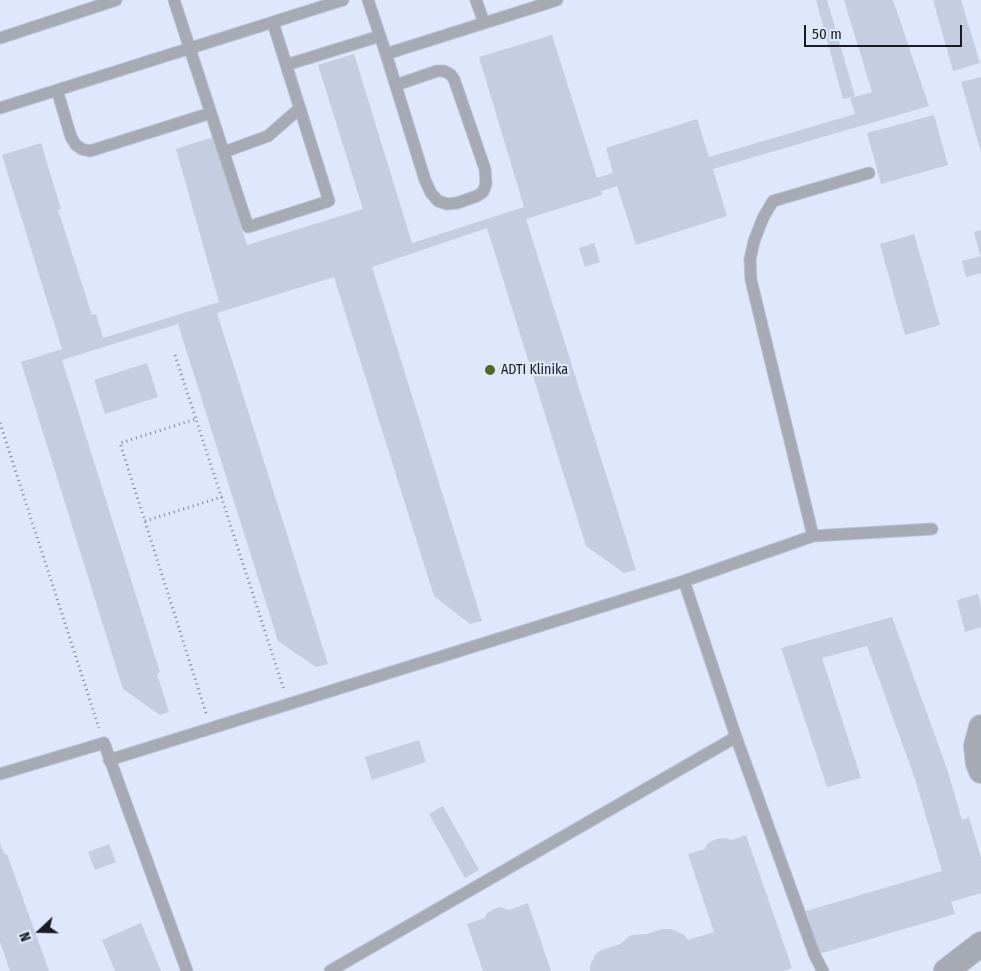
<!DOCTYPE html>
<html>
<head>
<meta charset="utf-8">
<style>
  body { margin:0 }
  #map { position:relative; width:981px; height:971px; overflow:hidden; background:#dee7fb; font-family:"Fira Sans Condensed",sans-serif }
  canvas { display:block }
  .north { position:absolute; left:15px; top:906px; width:50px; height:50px; -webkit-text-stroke:4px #dee7fb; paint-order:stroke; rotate:249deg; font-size:14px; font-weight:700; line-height:20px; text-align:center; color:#181b22 }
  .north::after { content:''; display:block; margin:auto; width:18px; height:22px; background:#181b22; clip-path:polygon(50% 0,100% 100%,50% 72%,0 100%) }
  .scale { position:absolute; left:804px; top:25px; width:158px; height:22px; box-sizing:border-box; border:2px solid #181b22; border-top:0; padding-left:6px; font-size:15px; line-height:18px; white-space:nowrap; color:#181b22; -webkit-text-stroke:4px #dee7fb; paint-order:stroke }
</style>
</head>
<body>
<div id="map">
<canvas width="981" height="971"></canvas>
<div class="north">N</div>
<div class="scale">50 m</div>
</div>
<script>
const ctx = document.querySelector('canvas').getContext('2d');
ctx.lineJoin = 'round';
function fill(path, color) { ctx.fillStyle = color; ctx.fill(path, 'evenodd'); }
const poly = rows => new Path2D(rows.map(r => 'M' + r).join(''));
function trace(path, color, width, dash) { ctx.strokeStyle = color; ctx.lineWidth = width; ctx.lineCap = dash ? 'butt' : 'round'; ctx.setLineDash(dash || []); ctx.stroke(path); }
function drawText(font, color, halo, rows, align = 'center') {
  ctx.font = font + ' "Fira Sans Condensed",sans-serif'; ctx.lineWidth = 4.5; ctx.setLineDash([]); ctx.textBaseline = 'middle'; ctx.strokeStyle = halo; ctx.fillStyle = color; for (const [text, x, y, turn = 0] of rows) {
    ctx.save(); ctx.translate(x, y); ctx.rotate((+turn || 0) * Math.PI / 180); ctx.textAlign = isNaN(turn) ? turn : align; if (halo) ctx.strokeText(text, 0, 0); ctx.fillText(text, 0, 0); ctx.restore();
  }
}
fill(poly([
  [816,0,827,0,855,96,843,99],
  [844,0,893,0,929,106,713,169,727,216,636,245,617,186,601,191,602,195,526,219,636,570,624,573,586,546,487,228,372,267,482,621,470,624,434,596,334,277,217,313,328,664,316,667,278,641,178,324,62,360,160,672,157,674,169,712,160,715,123,689,21,362,62,349,2,155,41,143,61,209,58,210,92,315,96,314,103,338,219,302,176,149,213,137,247,245,363,209,318,65,354,54,412,243,524,207,479,57,552,35,597,178,613,173,606,148,697,119,709,157,855,114,850,98,872,92],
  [933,0,961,0,980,63,953,71],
  [981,77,981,152,961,82],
  [934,115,948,165,881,184,867,133],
  [981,230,981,255,980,255,974,232],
  [914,234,940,325,905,335,880,244],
  [594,243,600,262,585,267,579,248],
  [981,256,981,273,966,277,962,261],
  [147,363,158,397,105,414,94,380],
  [978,594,981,606,981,627,965,632,957,600],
  [892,617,947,769,962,820,969,817,981,858,981,893,951,902,955,914,819,954,806,911,942,871,915,779,867,646,822,658,861,778,827,787,781,648],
  [419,740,426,762,372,780,365,757],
  [443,806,479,870,465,878,429,814],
  [746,835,792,968,784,971,590,971,590,966,595,955,599,951,620,944,631,935,647,934,662,929,671,929,684,935,688,940,714,932,688,854,705,849,707,844,716,839,726,838,731,840],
  [0,843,5,855,7,854,49,971,10,971,0,942],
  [109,844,116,862,95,870,88,852],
  [528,903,551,971,483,971,467,924,485,918,487,913,496,908,501,907,509,910],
  [141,923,161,971,115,971,102,940]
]), '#c5cde0');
const lane = poly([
  [174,0,248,227,329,201,273,23],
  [368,0,386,54,557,0],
  [476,0,484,23],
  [0,38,116,0],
  [386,54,425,180,431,193,438,201,447,204,457,203,477,196,483,192,486,184,485,169,454,79,450,74,444,71,437,71,396,85],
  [286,65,380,36],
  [57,90,71,137,76,145,82,149,90,151,211,113],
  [0,108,343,0],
  [224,152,268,136,300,108],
  [813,536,751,280,750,260,754,241,763,218,773,201,869,173],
  [684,581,736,737,815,956,823,971],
  [109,760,684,581,813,536,932,529],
  [0,774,104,743,187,971],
  [330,971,736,737]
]);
const street = poly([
  [981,727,976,746,978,763,981,771],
  [946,971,981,944]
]);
trace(lane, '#bac2d4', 13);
trace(street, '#bac2d4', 26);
trace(poly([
  [175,355,196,419],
  [0,423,99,728],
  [145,521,222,497],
  [206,713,120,443,196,419,284,690]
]), '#7f8593', 3, [1, 4]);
trace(lane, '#a6aab2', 11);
trace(street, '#a6aab2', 24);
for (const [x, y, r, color] of [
  [490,370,6,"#51691a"]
]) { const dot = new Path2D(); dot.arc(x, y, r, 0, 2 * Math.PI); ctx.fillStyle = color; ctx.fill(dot); trace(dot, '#dee7fb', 2); }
drawText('14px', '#181b22', '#dee7fb', [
  ["ADTI Klinika",501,370]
], 'left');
</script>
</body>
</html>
